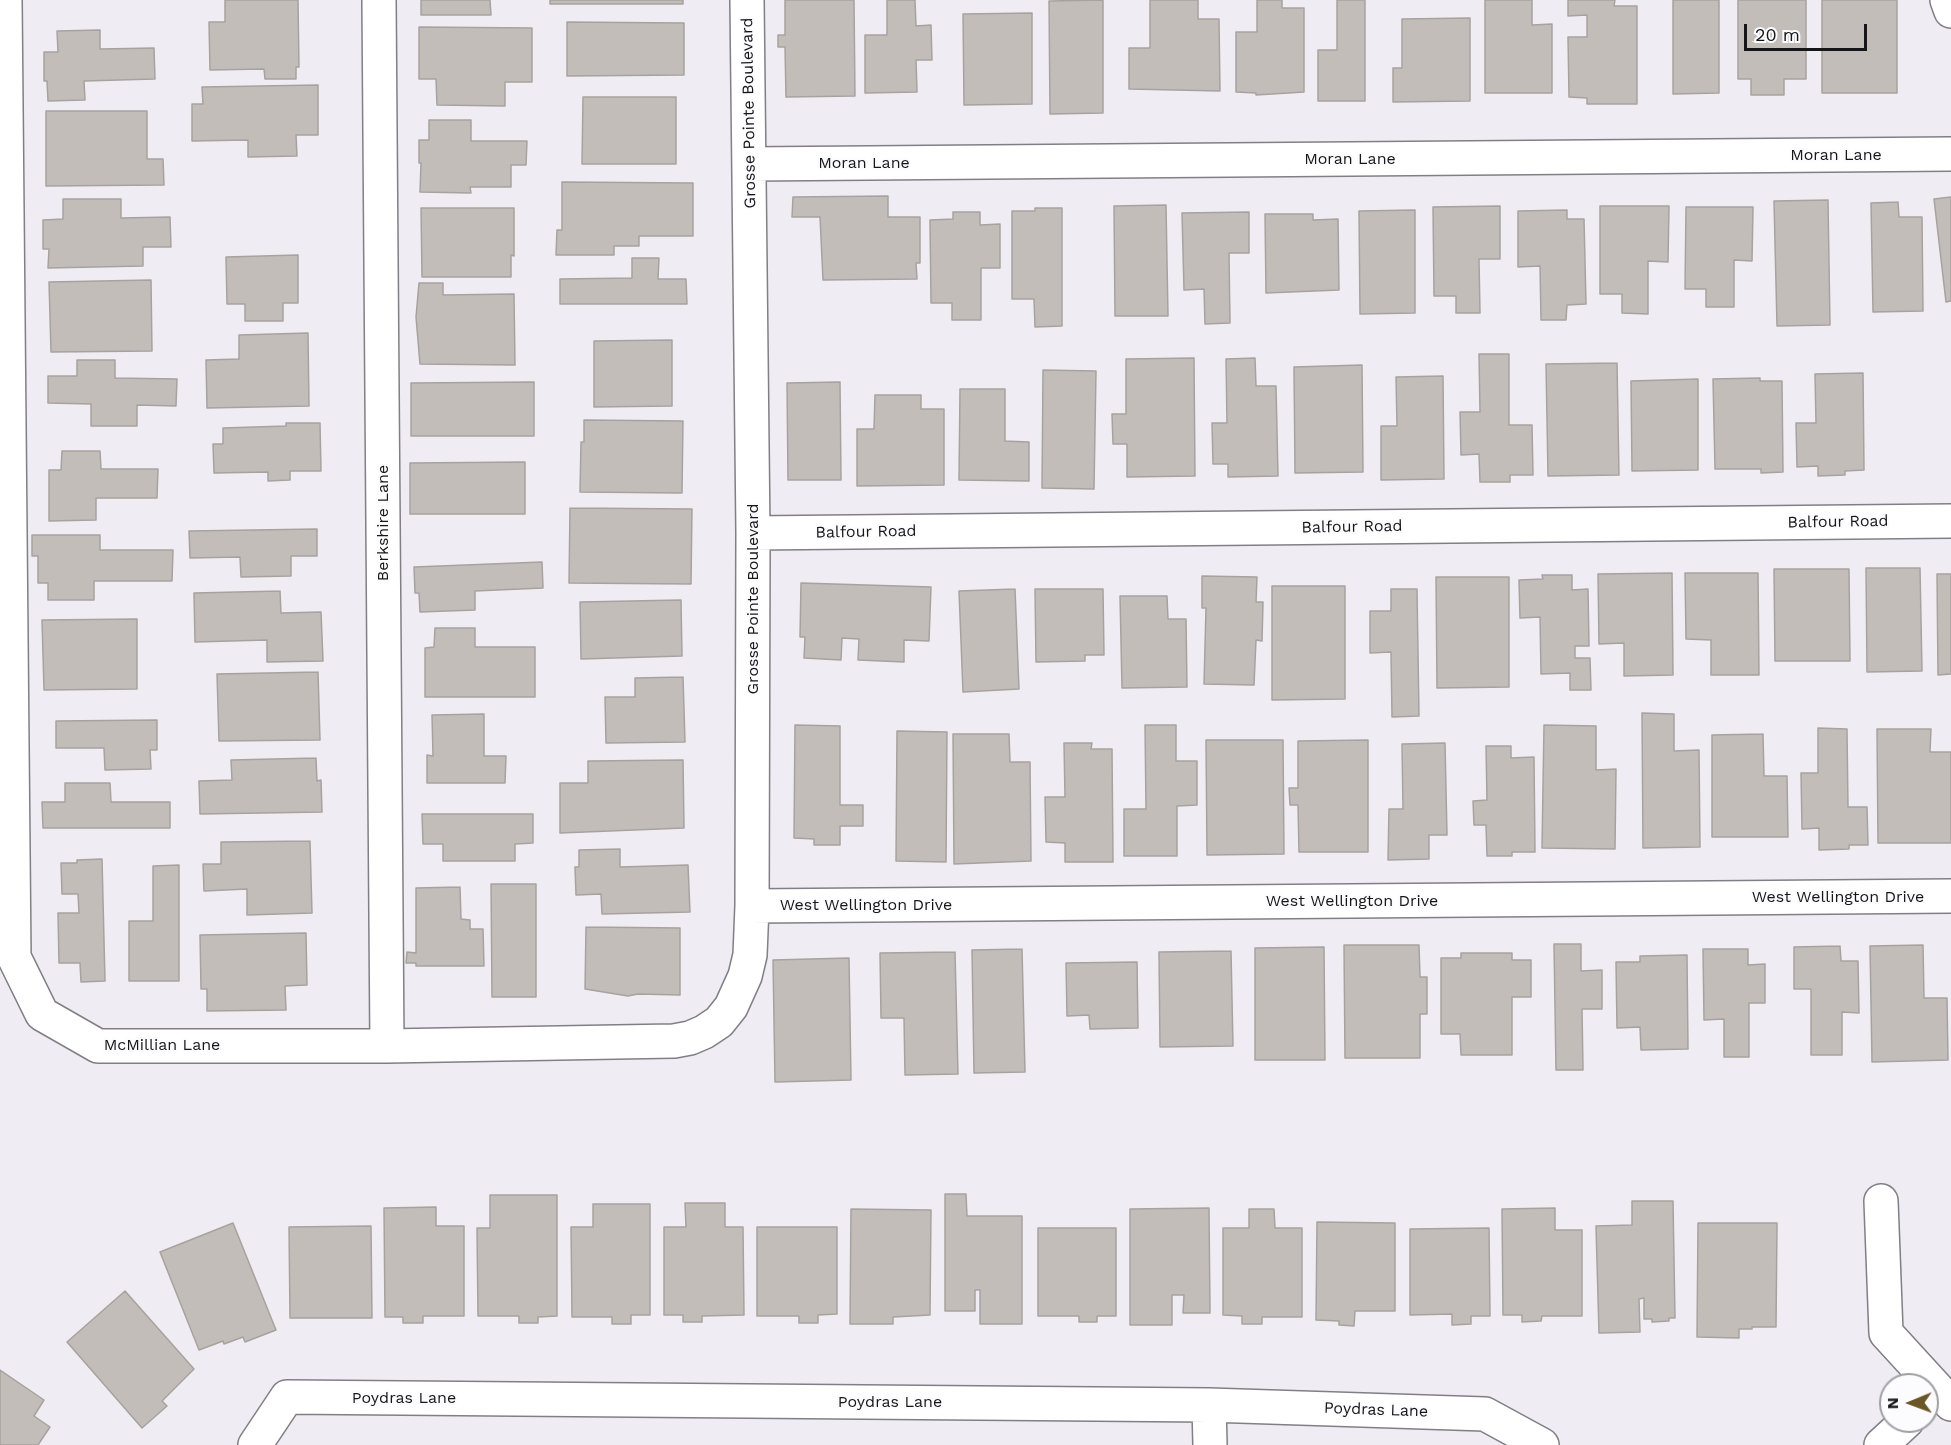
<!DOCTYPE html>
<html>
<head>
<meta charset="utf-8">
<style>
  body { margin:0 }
  #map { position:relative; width:1951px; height:1445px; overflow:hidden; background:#efedf3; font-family:"Work Sans",sans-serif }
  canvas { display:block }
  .north { position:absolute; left:1879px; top:1373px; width:60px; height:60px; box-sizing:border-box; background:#fcfbfe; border:2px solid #a09fa2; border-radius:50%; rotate:269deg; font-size:16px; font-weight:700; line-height:24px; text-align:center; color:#161517 }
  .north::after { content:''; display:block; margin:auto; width:21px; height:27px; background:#6a5725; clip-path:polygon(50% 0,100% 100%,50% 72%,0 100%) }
  .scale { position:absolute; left:1744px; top:24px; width:123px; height:27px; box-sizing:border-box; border:3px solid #161517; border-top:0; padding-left:8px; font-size:18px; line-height:21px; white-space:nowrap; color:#161517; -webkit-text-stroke:4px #fcfbfe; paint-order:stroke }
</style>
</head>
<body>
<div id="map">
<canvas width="1951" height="1445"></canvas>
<div class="north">N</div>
<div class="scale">20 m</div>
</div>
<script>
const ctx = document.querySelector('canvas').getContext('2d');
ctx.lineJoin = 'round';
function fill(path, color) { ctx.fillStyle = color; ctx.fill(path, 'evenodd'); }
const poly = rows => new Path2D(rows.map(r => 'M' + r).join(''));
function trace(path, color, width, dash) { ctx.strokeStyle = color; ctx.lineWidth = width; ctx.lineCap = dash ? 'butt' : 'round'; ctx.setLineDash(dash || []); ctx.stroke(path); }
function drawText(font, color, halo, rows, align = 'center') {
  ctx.font = font + ' "Work Sans",sans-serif'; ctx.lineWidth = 4.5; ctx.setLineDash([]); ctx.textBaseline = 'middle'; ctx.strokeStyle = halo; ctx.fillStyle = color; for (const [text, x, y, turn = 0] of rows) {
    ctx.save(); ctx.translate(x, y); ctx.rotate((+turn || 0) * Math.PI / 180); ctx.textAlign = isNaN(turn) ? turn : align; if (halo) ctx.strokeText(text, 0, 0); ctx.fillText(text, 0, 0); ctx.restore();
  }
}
const building = poly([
  [225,0,298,0,299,67,296,67,296,79,265,79,264,69,210,70,209,22,225,22,225,0],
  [421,0,490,0,491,15,421,15,421,0],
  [550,0,683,0,683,4,550,4,550,0],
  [785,0,854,0,855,96,786,97,785,47,778,47,778,35,785,35,785,0],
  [887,0,915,0,916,26,931,25,932,60,916,60,917,92,865,93,865,35,887,35,887,0],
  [1103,0,1103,113,1050,114,1049,1,1103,0],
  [1150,0,1198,0,1198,19,1219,19,1220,91,1129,89,1129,48,1150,48,1150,0],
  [1257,0,1282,0,1282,8,1304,8,1304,92,1256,95,1256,93,1236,92,1236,32,1257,32,1257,0],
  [1337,0,1365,0,1365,101,1318,101,1318,50,1337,50,1337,0],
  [1485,0,1532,0,1532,25,1552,24,1552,93,1485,93,1485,0],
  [1568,0,1615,0,1614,6,1637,6,1637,104,1587,104,1587,98,1569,97,1568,37,1587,37,1587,15,1568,16,1568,0],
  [1673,0,1719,0,1719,93,1673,94,1673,0],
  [1738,0,1806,0,1806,79,1784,79,1784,95,1751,95,1751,79,1738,79,1738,0],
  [1822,0,1897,0,1897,93,1822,93,1822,0],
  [1032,13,1032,104,964,105,963,14,1032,13],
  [1470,18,1470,101,1393,102,1393,68,1402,68,1402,19,1470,18],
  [567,22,684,23,684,75,567,76,567,22],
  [419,27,532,28,532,82,505,82,505,106,437,105,436,79,419,79,419,27],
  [100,30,100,49,154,48,155,79,84,81,85,100,48,101,47,81,44,81,44,52,58,52,57,31,100,30],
  [318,85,318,135,296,135,297,156,248,157,248,140,192,141,192,104,203,104,202,87,318,85],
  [583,97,676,97,676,164,582,164,583,97],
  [46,111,147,111,147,159,163,159,164,185,46,186,46,111],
  [429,120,471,120,471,141,527,141,526,165,511,165,511,187,470,187,471,193,420,192,421,163,419,163,419,140,429,140,429,120],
  [562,182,693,183,693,236,639,236,639,246,614,246,614,255,556,255,557,230,562,230,562,182],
  [888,196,888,217,920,217,920,263,916,263,917,279,823,280,820,217,792,217,793,197,888,196],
  [1951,197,1951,301,1946,302,1934,199,1951,197],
  [63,199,121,199,121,218,170,217,171,247,143,247,143,266,48,268,49,249,43,249,43,220,63,219,63,199],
  [1828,200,1830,325,1777,326,1774,201,1828,200],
  [1898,202,1899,217,1922,217,1923,311,1873,312,1871,203,1898,202],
  [1166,205,1168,316,1115,316,1114,206,1166,205],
  [1500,206,1500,259,1479,259,1480,313,1456,313,1456,296,1434,296,1433,207,1500,206],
  [1600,206,1669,206,1668,262,1648,261,1648,314,1622,313,1622,294,1600,294,1600,206],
  [1686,207,1753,207,1752,261,1734,260,1734,307,1706,307,1706,289,1685,289,1686,207],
  [421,208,514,208,514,256,511,255,511,277,422,277,421,208],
  [1035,208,1062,208,1062,326,1035,327,1034,299,1012,299,1012,211,1035,211,1035,208],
  [1415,210,1415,313,1360,314,1359,211,1415,210],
  [1567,210,1567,219,1584,219,1586,304,1567,305,1566,320,1541,320,1540,266,1518,267,1518,211,1567,210],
  [953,212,980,212,980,225,1000,224,1000,268,981,268,981,320,952,320,952,303,931,303,930,220,953,219,953,212],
  [1249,212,1249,253,1229,253,1230,323,1205,324,1204,289,1184,290,1182,213,1249,212],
  [1265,214,1313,214,1313,220,1338,219,1339,290,1266,293,1265,214],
  [298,255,298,303,283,303,283,321,245,321,245,304,227,304,226,257,298,255],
  [632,258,659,258,658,279,686,279,687,304,560,304,560,279,632,278,632,258],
  [151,280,152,351,51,352,49,282,151,280],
  [419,283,443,283,443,295,514,294,515,365,420,364,416,317,419,283],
  [308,333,309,406,207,408,206,360,239,359,239,335,308,333],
  [672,340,672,406,594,407,594,341,672,340],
  [1479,354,1509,354,1509,425,1532,425,1533,475,1510,475,1510,482,1480,482,1479,454,1461,455,1460,412,1480,412,1479,354],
  [1194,358,1195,476,1127,477,1127,444,1113,444,1112,414,1126,414,1126,359,1194,358],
  [1255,358,1256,386,1276,386,1278,476,1228,477,1228,464,1213,464,1212,423,1227,423,1226,359,1255,358],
  [77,360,115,360,115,378,177,379,176,406,137,405,137,426,91,426,91,404,48,403,48,376,77,376,77,360],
  [1617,363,1619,475,1548,476,1546,364,1617,363],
  [1362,365,1363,472,1295,473,1294,367,1362,365],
  [1043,370,1096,371,1094,489,1042,488,1043,370],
  [1863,373,1864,470,1845,471,1845,475,1818,476,1818,466,1797,467,1796,423,1816,423,1815,374,1863,373],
  [1443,376,1444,479,1381,480,1381,426,1397,426,1396,377,1443,376],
  [1760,378,1760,381,1782,381,1783,472,1761,473,1761,469,1715,469,1713,379,1760,378],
  [1698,379,1698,470,1632,471,1631,381,1698,379],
  [534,382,534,436,411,436,411,383,534,382],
  [840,382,841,480,788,480,787,383,840,382],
  [960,389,1005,389,1005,441,1029,442,1029,481,959,480,960,389],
  [875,395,921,395,921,409,944,409,944,485,857,486,857,429,874,429,875,395],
  [584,420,683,421,682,493,580,492,581,442,584,442,584,420],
  [286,423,320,423,321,471,290,471,290,480,268,481,268,472,214,473,213,444,223,444,223,428,286,426,286,423],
  [62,451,100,451,101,469,158,469,157,498,96,498,96,520,49,521,49,470,61,470,62,451],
  [525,462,525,514,410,514,410,463,525,462],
  [570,508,692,509,691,584,569,583,570,508],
  [317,529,317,556,291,556,291,576,241,577,240,557,190,558,189,531,317,529],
  [32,535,100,535,100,550,173,550,172,581,94,581,94,600,48,600,48,583,38,583,38,556,32,556,32,535],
  [542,562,543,588,475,591,475,610,420,612,419,593,415,593,414,567,542,562],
  [1866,568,1920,568,1922,671,1867,672,1866,568],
  [1774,569,1849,569,1850,661,1775,661,1774,569],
  [1672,573,1673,675,1624,676,1624,643,1599,644,1598,574,1672,573],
  [1685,573,1758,573,1759,675,1711,675,1711,640,1686,639,1685,573],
  [1937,574,1951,574,1951,674,1938,675,1937,574],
  [1542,575,1572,575,1572,590,1588,589,1589,646,1575,646,1575,658,1590,658,1591,690,1570,690,1570,673,1541,674,1540,617,1520,618,1519,580,1543,579,1542,575],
  [1202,576,1257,577,1256,602,1263,602,1262,641,1256,640,1254,685,1204,684,1206,608,1202,608,1202,576],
  [1436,577,1509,577,1509,687,1437,688,1436,577],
  [801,583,931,587,929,641,904,640,904,662,858,660,859,639,842,638,841,660,804,658,805,637,800,637,801,583],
  [1272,586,1345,586,1345,699,1272,700,1272,586],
  [1015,589,1019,689,963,692,959,591,1015,589],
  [1035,589,1103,589,1104,655,1085,655,1085,661,1036,662,1035,589],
  [1391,589,1417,589,1419,716,1392,717,1391,652,1370,653,1370,611,1391,611,1391,589],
  [280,591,281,613,321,612,323,661,267,662,267,640,195,642,194,593,280,591],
  [1120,596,1167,596,1168,619,1186,619,1187,687,1122,688,1120,596],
  [681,600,682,656,581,659,580,602,681,600],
  [137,619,137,689,44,690,42,620,137,619],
  [435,628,475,628,475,647,535,647,535,697,425,697,425,648,434,647,435,628],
  [318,672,320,740,219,741,217,674,318,672],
  [683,677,685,742,606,743,605,697,635,697,635,678,683,677],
  [1642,713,1674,714,1674,751,1699,750,1700,847,1643,848,1642,713],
  [484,714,484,756,506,756,505,783,427,783,427,755,433,756,432,715,484,714],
  [157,720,157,750,150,750,151,769,105,770,104,748,56,748,56,721,157,720],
  [795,725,840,726,840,805,863,805,863,826,840,826,840,845,814,845,814,839,794,838,795,725],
  [1145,725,1176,725,1176,761,1197,761,1197,805,1177,806,1177,856,1124,856,1124,809,1146,809,1145,725],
  [1544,725,1596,726,1596,770,1616,769,1615,849,1542,848,1544,725],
  [1818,728,1847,729,1848,807,1867,807,1868,845,1849,845,1849,849,1819,850,1819,828,1802,829,1801,773,1818,773,1818,728],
  [1877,729,1931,729,1930,752,1951,752,1951,843,1878,843,1877,729],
  [897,731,947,732,946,862,896,861,897,731],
  [953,734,1009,734,1010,762,1030,762,1031,861,954,864,953,734],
  [1763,734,1764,776,1787,776,1788,837,1712,837,1712,735,1763,734],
  [1206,740,1283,740,1284,854,1207,855,1206,740],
  [1368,740,1368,852,1299,852,1298,805,1290,805,1289,788,1298,788,1298,741,1368,740],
  [1064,743,1092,743,1091,749,1112,749,1113,862,1065,862,1065,843,1046,842,1045,797,1065,797,1064,743],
  [1445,743,1447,835,1429,835,1429,859,1388,860,1389,809,1403,809,1402,744,1445,743],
  [1486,746,1511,746,1511,758,1534,757,1535,852,1512,852,1512,856,1487,856,1486,825,1474,825,1473,801,1487,800,1486,746],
  [316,758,317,781,321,780,322,812,200,814,199,781,232,780,231,760,316,758],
  [683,760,684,828,560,833,560,783,588,783,588,761,683,760],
  [65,783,110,783,111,802,170,802,170,828,43,828,42,802,65,802,65,783],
  [422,814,533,814,533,843,515,844,515,861,443,861,443,844,423,844,422,814],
  [310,841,312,913,247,915,247,889,204,891,203,864,221,864,221,842,310,841],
  [620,849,620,867,688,865,690,912,602,914,601,894,576,895,575,867,579,867,579,850,620,849],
  [102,859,105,981,81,982,80,963,59,963,58,913,79,913,78,894,62,894,61,863,77,863,77,860,102,859],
  [179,865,179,981,129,981,129,921,153,921,153,866,179,865],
  [491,884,536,884,536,997,492,997,491,884],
  [460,887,461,919,470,920,470,929,483,929,484,966,416,966,416,963,406,963,407,952,416,953,416,888,460,887],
  [586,927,680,928,680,995,638,994,628,996,585,989,586,927],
  [306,933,307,985,285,986,286,1010,207,1011,207,989,201,989,200,935,306,933],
  [1554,944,1581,944,1581,971,1602,970,1602,1009,1582,1009,1583,1070,1556,1070,1554,944],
  [1344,945,1419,945,1420,977,1427,977,1427,1014,1420,1014,1420,1058,1345,1058,1344,945],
  [1923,945,1924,998,1947,998,1948,1060,1872,1062,1870,946,1923,945],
  [1840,946,1841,961,1858,961,1859,1013,1842,1012,1842,1055,1811,1055,1811,989,1794,989,1794,947,1840,946],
  [1324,947,1325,1060,1255,1060,1255,948,1324,947],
  [1022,949,1025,1072,974,1073,972,950,1022,949],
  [1703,949,1748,949,1748,965,1765,964,1765,1003,1749,1003,1749,1057,1724,1057,1724,1019,1704,1020,1703,949],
  [1231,951,1233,1046,1160,1047,1159,952,1231,951],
  [955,952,958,1074,905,1075,904,1018,881,1018,880,953,955,952],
  [1461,953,1512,953,1512,960,1531,960,1531,997,1512,997,1512,1055,1461,1055,1460,1034,1441,1034,1441,958,1461,958,1461,953],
  [1687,955,1688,1049,1641,1050,1640,1027,1617,1028,1616,962,1640,962,1640,956,1687,955],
  [849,958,851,1080,775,1082,773,960,849,958],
  [1137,962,1138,1028,1090,1029,1089,1015,1067,1016,1066,963,1137,962],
  [945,1194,966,1194,967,1216,1022,1216,1022,1324,980,1324,980,1290,975,1290,975,1311,945,1311,945,1194],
  [490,1195,557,1195,557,1316,538,1317,538,1323,519,1323,519,1316,478,1316,477,1228,490,1228,490,1195],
  [1632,1201,1673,1201,1675,1318,1669,1318,1669,1321,1652,1322,1652,1319,1644,1319,1644,1298,1639,1299,1640,1332,1599,1333,1596,1226,1632,1225,1632,1201],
  [685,1203,725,1203,725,1227,743,1227,744,1315,702,1316,702,1322,683,1322,683,1315,664,1315,664,1227,686,1227,685,1203],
  [593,1204,650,1204,650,1315,631,1315,631,1324,612,1324,612,1317,572,1317,571,1227,593,1227,593,1204],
  [436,1207,436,1226,464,1226,464,1316,423,1316,423,1323,403,1323,403,1317,385,1317,384,1208,436,1207],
  [1209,1208,1210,1313,1183,1313,1184,1295,1172,1295,1172,1325,1130,1325,1130,1209,1209,1208],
  [1555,1208,1555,1230,1582,1230,1582,1316,1542,1316,1541,1321,1522,1322,1522,1315,1503,1315,1502,1209,1555,1208],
  [851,1209,931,1210,930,1315,893,1317,893,1324,850,1324,851,1209],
  [1249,1209,1274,1209,1275,1228,1302,1228,1302,1317,1262,1317,1262,1324,1242,1324,1242,1316,1223,1315,1223,1228,1249,1228,1249,1209],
  [1317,1222,1395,1223,1395,1311,1355,1311,1354,1326,1339,1325,1339,1321,1316,1320,1317,1222],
  [233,1223,276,1330,245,1342,243,1337,224,1344,223,1341,199,1350,160,1252,233,1223],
  [1698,1223,1777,1223,1776,1327,1752,1327,1752,1329,1739,1329,1739,1338,1697,1337,1698,1223],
  [371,1226,372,1318,290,1318,289,1227,371,1226],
  [757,1227,837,1227,837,1314,818,1315,818,1323,799,1323,799,1316,757,1316,757,1227],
  [1038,1228,1116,1228,1116,1316,1097,1316,1097,1322,1079,1322,1079,1316,1038,1316,1038,1228],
  [1489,1228,1490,1316,1471,1316,1471,1324,1452,1325,1452,1314,1410,1315,1410,1229,1489,1228],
  [125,1291,194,1369,162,1401,167,1406,142,1428,67,1342,125,1291],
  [0,1370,44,1400,34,1416,50,1427,38,1445,0,1445,0,1370]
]);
fill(building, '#c3bdba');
trace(building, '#a8a29f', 1.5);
const minor = poly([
  [5,0,14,957,42,1014,98,1046,387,1046,674,1041,690,1038,704,1032,719,1022,731,1007,745,976,750,955,752,906,753,533,747,0],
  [379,0,387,1046],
  [1947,0,1951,11],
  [749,164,1951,154],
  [753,533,1951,521],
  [752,906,1951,896],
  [1881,1201,1886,1333,1951,1404],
  [1209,1405,1210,1445],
  [255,1445,287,1397,1209,1405,1485,1414,1542,1445],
  [1881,1445,1907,1421]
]);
trace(minor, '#817f85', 36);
trace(minor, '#fff', 33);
drawText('16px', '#161517', '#fcfbfe', [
  ["Grosse Pointe Boulevard",749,113,-91],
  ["Moran Lane",1836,155],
  ["Moran Lane",1350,159],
  ["Moran Lane",864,163],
  ["Balfour Road",1838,522,-1],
  ["Berkshire Lane",383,523,-90],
  ["Balfour Road",1352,527,-1],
  ["Balfour Road",866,532,-1],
  ["Grosse Pointe Boulevard",753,599,-90],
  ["West Wellington Drive",1838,897],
  ["West Wellington Drive",1352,901],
  ["West Wellington Drive",866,905],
  ["McMillian Lane",162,1045],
  ["Poydras Lane",404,1398],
  ["Poydras Lane",890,1402],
  ["Poydras Lane",1376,1410,2]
]);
</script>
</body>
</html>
